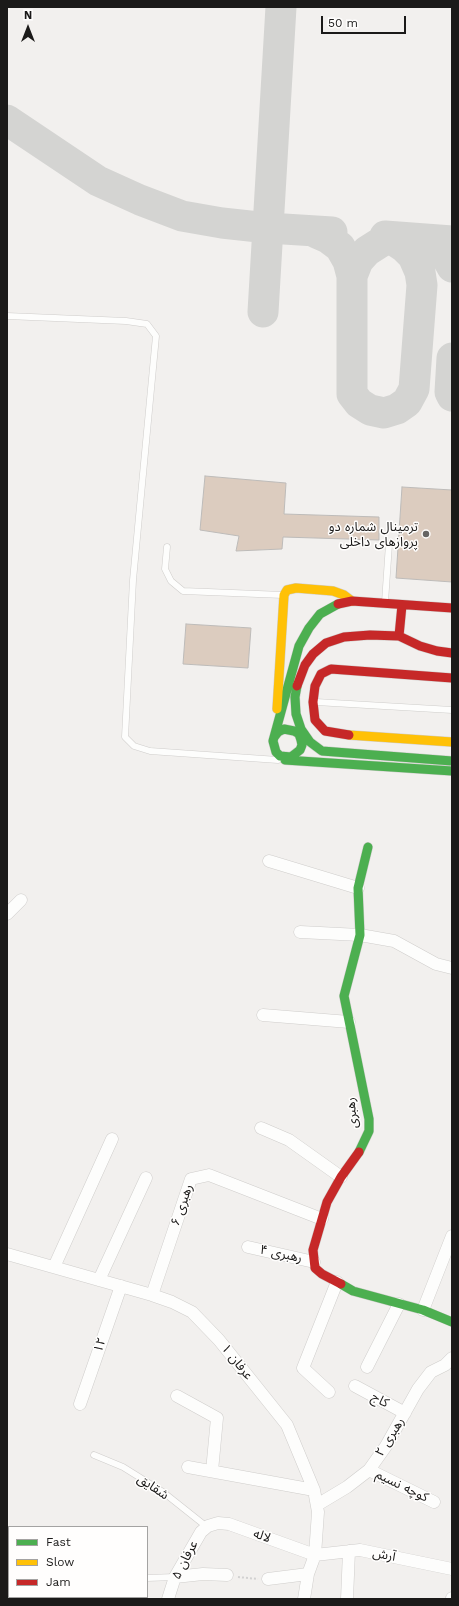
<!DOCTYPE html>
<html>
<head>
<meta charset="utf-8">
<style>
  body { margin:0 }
  #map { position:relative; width:459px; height:1606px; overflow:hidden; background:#f2f0ee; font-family:"Work Sans",sans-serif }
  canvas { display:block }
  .frame { position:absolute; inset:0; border:8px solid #1b1a19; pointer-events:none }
  .legend { position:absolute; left:8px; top:1526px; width:140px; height:72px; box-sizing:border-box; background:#fffefd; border:1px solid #a4a3a2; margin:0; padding:5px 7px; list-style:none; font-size:12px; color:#1b1a19 }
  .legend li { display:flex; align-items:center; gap:8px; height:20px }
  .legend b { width:20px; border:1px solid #a4a3a2 }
  .north { position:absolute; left:8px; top:8px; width:40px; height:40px; -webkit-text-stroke:3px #fffefd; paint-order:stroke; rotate:0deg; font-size:11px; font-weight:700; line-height:16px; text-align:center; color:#1b1a19 }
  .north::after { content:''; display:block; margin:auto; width:14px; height:18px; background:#1b1a19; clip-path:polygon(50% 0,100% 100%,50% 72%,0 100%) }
  .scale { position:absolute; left:321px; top:16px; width:85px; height:18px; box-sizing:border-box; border:2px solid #1b1a19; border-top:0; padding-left:5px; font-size:12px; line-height:14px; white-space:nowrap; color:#1b1a19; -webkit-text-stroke:3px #fffefd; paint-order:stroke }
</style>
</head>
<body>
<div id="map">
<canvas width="459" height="1606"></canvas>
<div class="frame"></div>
<ul class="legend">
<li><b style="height:5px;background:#4caf50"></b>Fast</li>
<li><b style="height:5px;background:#ffc107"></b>Slow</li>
<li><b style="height:5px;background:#c62828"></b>Jam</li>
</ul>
<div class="north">N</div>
<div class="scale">50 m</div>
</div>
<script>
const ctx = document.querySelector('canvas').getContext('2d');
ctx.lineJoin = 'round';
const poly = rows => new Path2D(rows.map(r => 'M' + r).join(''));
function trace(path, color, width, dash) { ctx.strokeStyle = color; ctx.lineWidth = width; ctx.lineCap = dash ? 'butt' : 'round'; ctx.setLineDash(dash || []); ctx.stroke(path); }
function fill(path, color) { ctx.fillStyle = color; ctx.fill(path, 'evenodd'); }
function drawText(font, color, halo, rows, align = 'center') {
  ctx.font = font + ' "Work Sans","Noto Sans Arabic",sans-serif'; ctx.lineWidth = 3; ctx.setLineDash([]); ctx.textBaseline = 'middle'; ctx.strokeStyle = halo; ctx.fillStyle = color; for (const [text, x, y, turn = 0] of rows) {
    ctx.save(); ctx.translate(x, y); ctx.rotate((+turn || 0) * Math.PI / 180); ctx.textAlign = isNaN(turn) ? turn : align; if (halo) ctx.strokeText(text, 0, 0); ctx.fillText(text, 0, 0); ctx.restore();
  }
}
trace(poly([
  [7,120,98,181,140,200,182,216,222,223,268,228,332,232],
  [312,231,328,238,340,247,348,261,352,276,352,394,359,403,370,410,384,413,397,409,407,402,414,389,422,285,420,272,413,256,404,247,389,237,367,251,358,261,352,276],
  [385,236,452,241],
  [418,239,435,246,447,258,452,267],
  [263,312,281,7],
  [452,358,450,392,452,396]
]), '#d4d4d2', 31);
const building = poly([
  [205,476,286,483,284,514,379,517,379,540,283,537,282,549,236,551,239,536,200,530,205,476],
  [402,487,452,490,452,582,396,578,402,487],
  [186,624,251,628,248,668,183,664,186,624]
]);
fill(building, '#dcccbf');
trace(building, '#bdbbb9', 1);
const lane = poly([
  [7,316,126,321,147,324,156,336,133,580,125,737,134,746,150,751,278,760],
  [167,547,165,569,171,581,183,591,283,595],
  [385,602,389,544],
  [316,702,452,710],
  [94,1455,123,1467,163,1492,207,1527],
  [147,1578,175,1577]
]);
const street = poly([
  [269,861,358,888],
  [7,914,21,900],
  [300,932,360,935,394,941,436,964,452,968],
  [263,1015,349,1022],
  [261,1128,289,1140,341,1177],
  [248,1247,314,1262],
  [7,1254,152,1295,172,1302,192,1312,219,1340,287,1425,314,1490,318,1512,315,1555,308,1574,304,1599],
  [54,1267,112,1139],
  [99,1280,146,1178],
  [152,1295,191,1179,209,1175,322,1219],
  [423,1310,452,1236],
  [367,1367,399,1304],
  [355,1386,405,1413],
  [329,1392,303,1368,337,1282],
  [177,1396,217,1418,212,1471],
  [80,1404,121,1286],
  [188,1467,314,1490],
  [369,1470,434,1502],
  [317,1505,347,1487,369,1470,386,1446,418,1389,431,1372,445,1365,452,1358],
  [175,1577,203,1574,227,1575],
  [268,1579,308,1574],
  [168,1599,175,1577,201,1532,208,1526,218,1523,229,1524,315,1555,360,1550,452,1569],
  [347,1599,349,1551],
  [452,1599,452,1598]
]);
const fast = poly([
  [297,686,295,697,296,714,301,729,310,742,322,751,452,761],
  [275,736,278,732,284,729,294,731,299,734,301,740,302,745,300,750,291,757,280,756,276,752,273,741,299,646,309,628,320,614,338,604],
  [286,758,285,760,452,771],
  [359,1152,369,1131,369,1119,344,996,360,935,358,888,368,847],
  [341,1284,353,1291,423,1310,452,1322]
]);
const slow = poly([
  [277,709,284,595,287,590,296,588,333,591,344,595,352,601],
  [349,735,452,742]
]);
const jam = poly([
  [338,604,352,601,452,608],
  [399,636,402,605],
  [297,686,305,665,313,654,326,643,344,637,370,635,399,636,420,646,437,651,452,653],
  [349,735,325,731,315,720,313,702,315,686,321,674,331,669,452,678],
  [341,1284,322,1274,315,1268,313,1250,327,1202,341,1177,359,1152]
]);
trace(lane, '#cfcdcb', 7);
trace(street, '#cfcdcb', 13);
trace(fast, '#cfcdcb', 10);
trace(slow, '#cfcdcb', 10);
trace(jam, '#cfcdcb', 10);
trace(poly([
  [238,1577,258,1579]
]), '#d2d1d1', 2, [2, 2]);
trace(lane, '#fdfdfc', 6);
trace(street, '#fdfdfc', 12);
trace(fast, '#4caf50', 9);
trace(slow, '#ffc107', 9);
trace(jam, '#c62828', 9);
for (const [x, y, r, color] of [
  [426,534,4,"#666564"]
]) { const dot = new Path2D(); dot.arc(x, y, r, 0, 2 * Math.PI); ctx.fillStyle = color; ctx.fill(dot); trace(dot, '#fffefd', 1.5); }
drawText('13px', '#1b1a19', '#fffefd', [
  ["ترمینال شماره دو",418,527],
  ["پروازهای داخلی",418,542]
], 'right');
drawText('13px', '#1b1a19', '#fffefd', [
  ["رهبری",352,1113,-96],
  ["رهبری ۶",182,1205,-71],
  ["رهبری ۴",281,1254,12],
  ["۱۲",100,1345,-71],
  ["عرفان ۱",237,1362,51],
  ["کاج",380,1400,28],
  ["رهبری ۲",390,1437,-58],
  ["کوچه نسیم",402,1486,26],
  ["شقایق",153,1487,34],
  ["لاله",262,1536,20],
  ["آرش",384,1555,11],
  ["عرفان ۵",185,1560,-63]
]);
</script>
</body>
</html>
